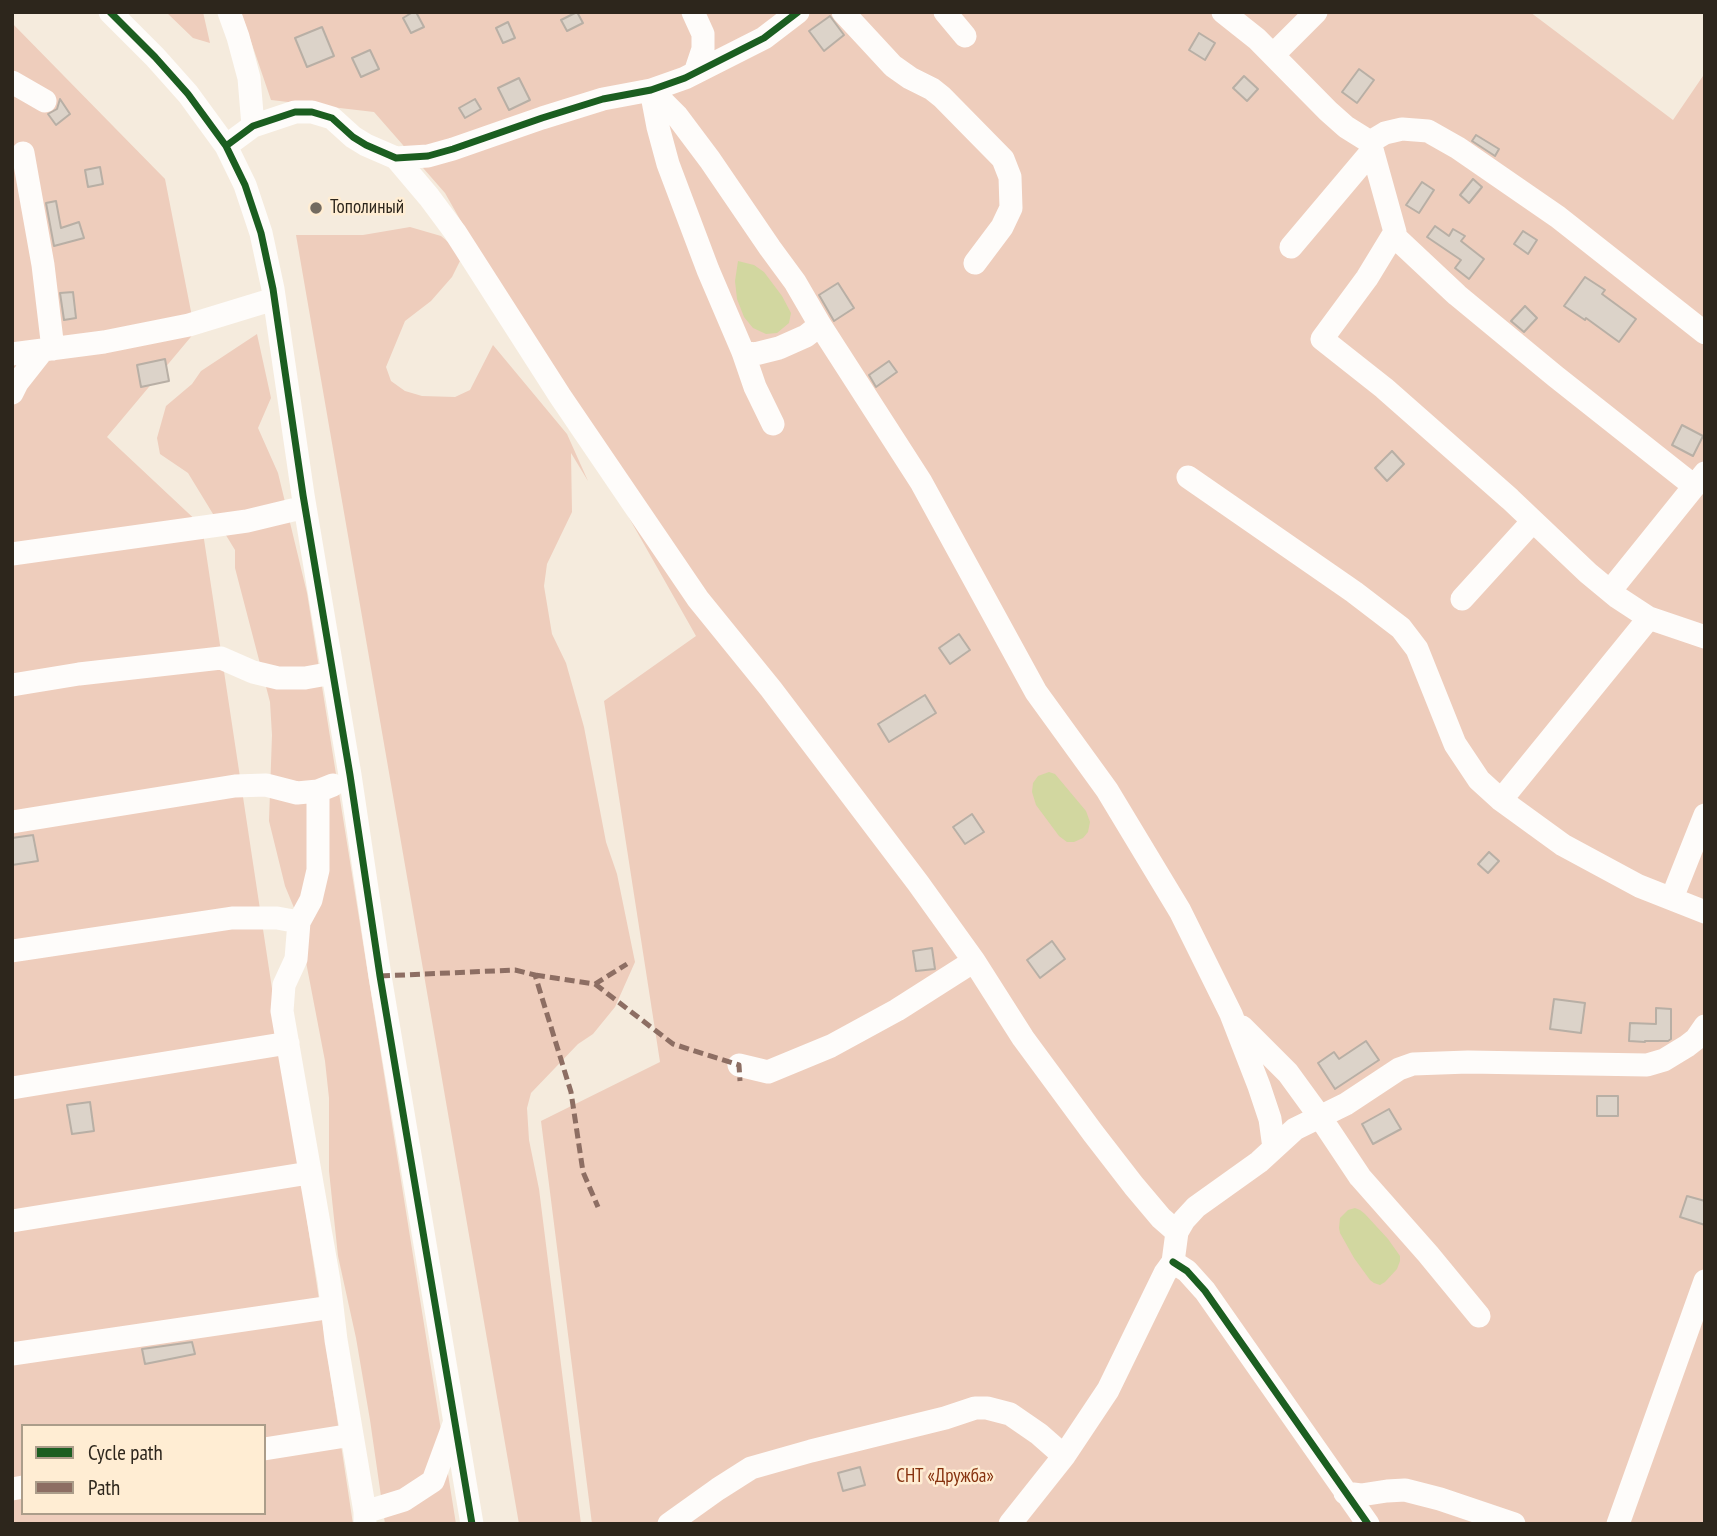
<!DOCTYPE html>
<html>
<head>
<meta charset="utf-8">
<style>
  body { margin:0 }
  #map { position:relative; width:1717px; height:1536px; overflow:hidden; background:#f5ebdd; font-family:"PT Sans Narrow",sans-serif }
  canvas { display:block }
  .frame { position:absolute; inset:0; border:14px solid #2d261c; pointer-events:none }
  .legend { position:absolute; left:21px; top:1424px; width:245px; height:91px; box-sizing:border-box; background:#ffedd3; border:2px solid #ab9d8a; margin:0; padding:9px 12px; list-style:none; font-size:21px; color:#2d261c }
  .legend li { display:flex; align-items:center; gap:14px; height:35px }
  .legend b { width:35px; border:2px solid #ab9d8a }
</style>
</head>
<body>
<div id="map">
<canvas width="1717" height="1536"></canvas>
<div class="frame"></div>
<ul class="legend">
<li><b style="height:9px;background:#1b5e20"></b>Cycle path</li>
<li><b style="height:9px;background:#8d6e63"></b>Path</li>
</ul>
</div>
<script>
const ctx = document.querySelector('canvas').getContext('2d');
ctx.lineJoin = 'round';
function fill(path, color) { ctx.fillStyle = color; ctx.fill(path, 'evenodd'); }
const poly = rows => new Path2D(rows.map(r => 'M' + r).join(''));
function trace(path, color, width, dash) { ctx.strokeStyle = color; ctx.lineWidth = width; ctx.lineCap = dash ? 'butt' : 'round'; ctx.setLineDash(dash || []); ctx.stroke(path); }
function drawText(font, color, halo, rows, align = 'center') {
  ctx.font = font + ' "PT Sans Narrow",sans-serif'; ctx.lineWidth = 5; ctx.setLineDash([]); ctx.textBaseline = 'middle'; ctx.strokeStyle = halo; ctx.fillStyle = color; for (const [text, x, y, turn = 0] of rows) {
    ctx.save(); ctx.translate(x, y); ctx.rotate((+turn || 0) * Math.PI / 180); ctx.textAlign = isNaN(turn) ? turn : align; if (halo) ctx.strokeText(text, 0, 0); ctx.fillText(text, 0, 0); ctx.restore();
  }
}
fill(poly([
  [166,12,203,12,210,43,193,38],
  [241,12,1530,12,1673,120,1705,73,1705,1524,592,1524,541,1121,660,1062,604,701,696,636,445,193,374,112,271,100],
  [12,23,165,179,195,332,107,437,202,526,353,1524,12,1524],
  [23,1426,264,1426,264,1513,23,1513],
  [410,227,441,236,453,246,460,261,452,277,431,301,405,321,386,367,391,381,405,391,422,396,455,397,470,390,493,345,567,434,588,481,571,453,572,512,547,564,544,586,552,634,566,663,584,727,606,842,617,874,635,962,615,1007,593,1034,578,1044,531,1093,527,1108,529,1140,539,1189,581,1524,519,1524,296,235,363,235],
  [257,334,271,398,258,428,278,473,307,593,456,1524,385,1524,370,1420,356,1338,338,1256,329,1171,329,1098,325,1061,297,915,285,886,269,821,272,735,270,702,235,568,235,550,188,473,160,454,157,438,166,406,192,384,201,371]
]), '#eecdbc');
fill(poly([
  [738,261,754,265,764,272,782,296,791,313,789,323,777,333,766,334,753,328,744,317,737,299,735,281],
  [1049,772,1055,774,1086,811,1090,822,1088,832,1083,838,1074,842,1067,842,1059,836,1036,805,1032,792,1033,783,1038,776],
  [1355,1208,1360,1210,1365,1214,1388,1239,1400,1256,1400,1261,1397,1269,1385,1282,1380,1285,1374,1283,1370,1280,1354,1258,1340,1233,1339,1228,1340,1218,1348,1210]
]), '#d2d7a0');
const building = poly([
  [413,12,416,12,424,27,411,33,403,18,413,12],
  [577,12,583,23,567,31,561,20,577,12],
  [830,16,844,35,824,51,809,31,830,16],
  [508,22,515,38,503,43,496,28,508,22],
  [322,27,334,56,307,67,295,38,322,27],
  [1199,33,1215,43,1205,60,1189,50,1199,33],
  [370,50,379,69,361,77,352,58,370,50],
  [1359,69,1374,80,1357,103,1342,92,1359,69],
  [1244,76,1258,89,1247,101,1233,88,1244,76],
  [519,78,530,100,509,110,498,88,519,78],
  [60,99,70,114,56,125,48,114,57,109,60,99],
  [475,99,481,109,465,118,459,108,475,99],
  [1476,135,1499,149,1495,156,1472,141,1476,135],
  [100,167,103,184,88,187,85,170,100,167],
  [1473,179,1482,187,1469,203,1460,195,1473,179],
  [1422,182,1434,190,1419,213,1406,205,1422,182],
  [56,201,61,228,79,222,84,238,54,246,46,203,56,201],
  [1435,226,1449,236,1453,229,1465,236,1461,241,1484,259,1469,279,1455,268,1461,260,1427,237,1435,226],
  [1523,231,1537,240,1528,254,1514,244,1523,231],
  [1585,277,1605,290,1602,294,1636,319,1619,342,1586,318,1585,320,1564,306,1585,277],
  [838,283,854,308,834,321,819,295,838,283],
  [73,292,76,318,64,320,60,293,73,292],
  [1525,306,1537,318,1524,332,1511,321,1525,306],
  [165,359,169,381,141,387,137,365,165,359],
  [889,361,897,372,876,387,869,375,889,361],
  [1682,425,1703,436,1693,456,1672,445,1682,425],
  [1392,451,1404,464,1387,481,1375,468,1392,451],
  [959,634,970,650,950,664,939,648,959,634],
  [925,695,936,713,889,742,878,724,925,695],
  [972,814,984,832,965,844,953,827,972,814],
  [33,835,38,861,12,865,12,838,33,835],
  [1489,852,1499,861,1488,873,1478,864,1489,852],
  [1052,941,1065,959,1040,978,1027,960,1052,941],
  [932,948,935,969,916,971,913,951,932,948],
  [1554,999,1585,1003,1581,1033,1550,1029,1554,999],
  [1656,1008,1671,1009,1671,1039,1668,1041,1645,1041,1645,1042,1629,1041,1630,1023,1656,1024,1656,1008],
  [1366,1041,1379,1060,1335,1089,1318,1063,1334,1052,1339,1059,1366,1041],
  [1597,1096,1618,1096,1618,1116,1597,1116,1597,1096],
  [90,1102,94,1131,72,1134,67,1105,90,1102],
  [1389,1109,1401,1129,1373,1144,1362,1124,1389,1109],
  [1687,1196,1705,1201,1705,1225,1680,1217,1687,1196],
  [192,1342,195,1354,145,1364,142,1349,192,1342],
  [860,1467,865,1485,843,1491,838,1473,860,1467]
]);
fill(building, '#dcd3c9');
trace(building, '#b8afa5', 2);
trace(poly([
  [110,12,155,57,188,94,226,146,245,185,261,233,273,289,303,495,350,775,380,976,472,1524],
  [229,12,238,37,249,78,253,126],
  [693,12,703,34,703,49,695,73],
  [843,12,893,66,910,78,932,89,942,97,1003,159,1010,177,1011,208,1002,227,975,263],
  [945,12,965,36],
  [1223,12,1257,39,1328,111,1346,127,1370,142,1385,133,1402,129,1428,131,1458,148,1558,217,1705,333],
  [1273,55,1316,12],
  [12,82,45,101],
  [1370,142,1395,232,1367,278,1322,339,1384,388,1510,499,1588,573,1617,597,1649,618,1705,637],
  [226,146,253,126,295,112,312,112,332,118,353,137,366,145,396,158,428,156,453,149,542,118,603,99,651,90,685,78,764,38,798,12],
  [23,153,43,265,53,349],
  [396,158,429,197,455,232,560,396,698,599,771,689,918,883,974,961,1023,1038,1093,1133,1134,1186,1161,1218,1177,1232],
  [1393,235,1457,295,1555,376,1694,486],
  [1291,247,1372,151],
  [743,352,755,354,779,348,806,336,820,325],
  [12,354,104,342,189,325,274,299],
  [12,393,17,383,43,350],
  [773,424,755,387,743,352,708,270,668,164,658,127,651,90,677,116,710,160,770,248,795,282,820,325,921,482,1036,692,1107,790,1180,911,1231,1014,1259,1086,1270,1119,1274,1148],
  [1188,477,1354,592,1401,628,1417,649,1455,744,1479,780,1501,800,1563,845,1639,886,1705,912],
  [12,554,247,521,305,507],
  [1610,591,1705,473],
  [1462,599,1533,521],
  [12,685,79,674,221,658,253,672,278,678,305,678,333,673],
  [318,791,318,870,311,900,299,922,296,959,284,985,282,1011,329,1281,336,1340,365,1512,365,1524],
  [1501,800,1649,618],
  [12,822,235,786,266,785,297,793,318,791,333,785],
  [1672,898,1705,815],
  [12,951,232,918,277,918,299,922],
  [1242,1027,1288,1073,1320,1117,1360,1177,1428,1254,1479,1316],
  [739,1065,768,1072,831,1046,897,1010,974,961],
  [12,1088,288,1043],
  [12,1221,309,1173],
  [1173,1262,1187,1271,1205,1291,1368,1524],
  [12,1354,332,1307],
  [264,1449,352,1435],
  [12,1489,23,1487],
  [1345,1493,1361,1495,1387,1491,1405,1490,1440,1499,1514,1524],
  [365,1512,404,1500,433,1481,454,1424],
  [669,1524,718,1489,751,1468,811,1451,945,1418,975,1408,987,1408,1010,1414,1039,1434,1064,1456],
  [1010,1524,1064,1456,1108,1390,1165,1273,1173,1262,1177,1232,1184,1220,1196,1207,1259,1162,1295,1129,1346,1104,1399,1069,1413,1064,1468,1062,1647,1065,1664,1060,1687,1046,1696,1039,1705,1026],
  [1618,1524,1705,1281]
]), '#fefcfa', 23);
trace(poly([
  [535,975,595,984,627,964],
  [380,976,515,970,535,975,571,1092,583,1172,598,1207],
  [595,984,673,1044,739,1065,740,1081]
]), '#8d6e63', 5, [10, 5]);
trace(poly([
  [110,12,155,57,188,94,226,146,245,185,261,233,273,289,303,495,350,775,380,976,472,1524],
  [226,146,253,126,295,112,312,112,332,118,353,137,366,145,396,158,428,156,453,149,542,118,603,99,651,90,685,78,764,38,798,12],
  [1173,1262,1187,1271,1205,1291,1368,1524]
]), '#1b5e20', 7);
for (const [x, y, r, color] of [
  [316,208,7,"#736b60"]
]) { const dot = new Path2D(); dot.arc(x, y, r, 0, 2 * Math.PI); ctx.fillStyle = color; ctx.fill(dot); trace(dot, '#ffedd3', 2.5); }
drawText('19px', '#2d261c', '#ffedd3', [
  ["Тополиный",330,208]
], 'left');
drawText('19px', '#86310d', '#ffedd3', [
  ["СНТ «Дружба»",945,1477]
]);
</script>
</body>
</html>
